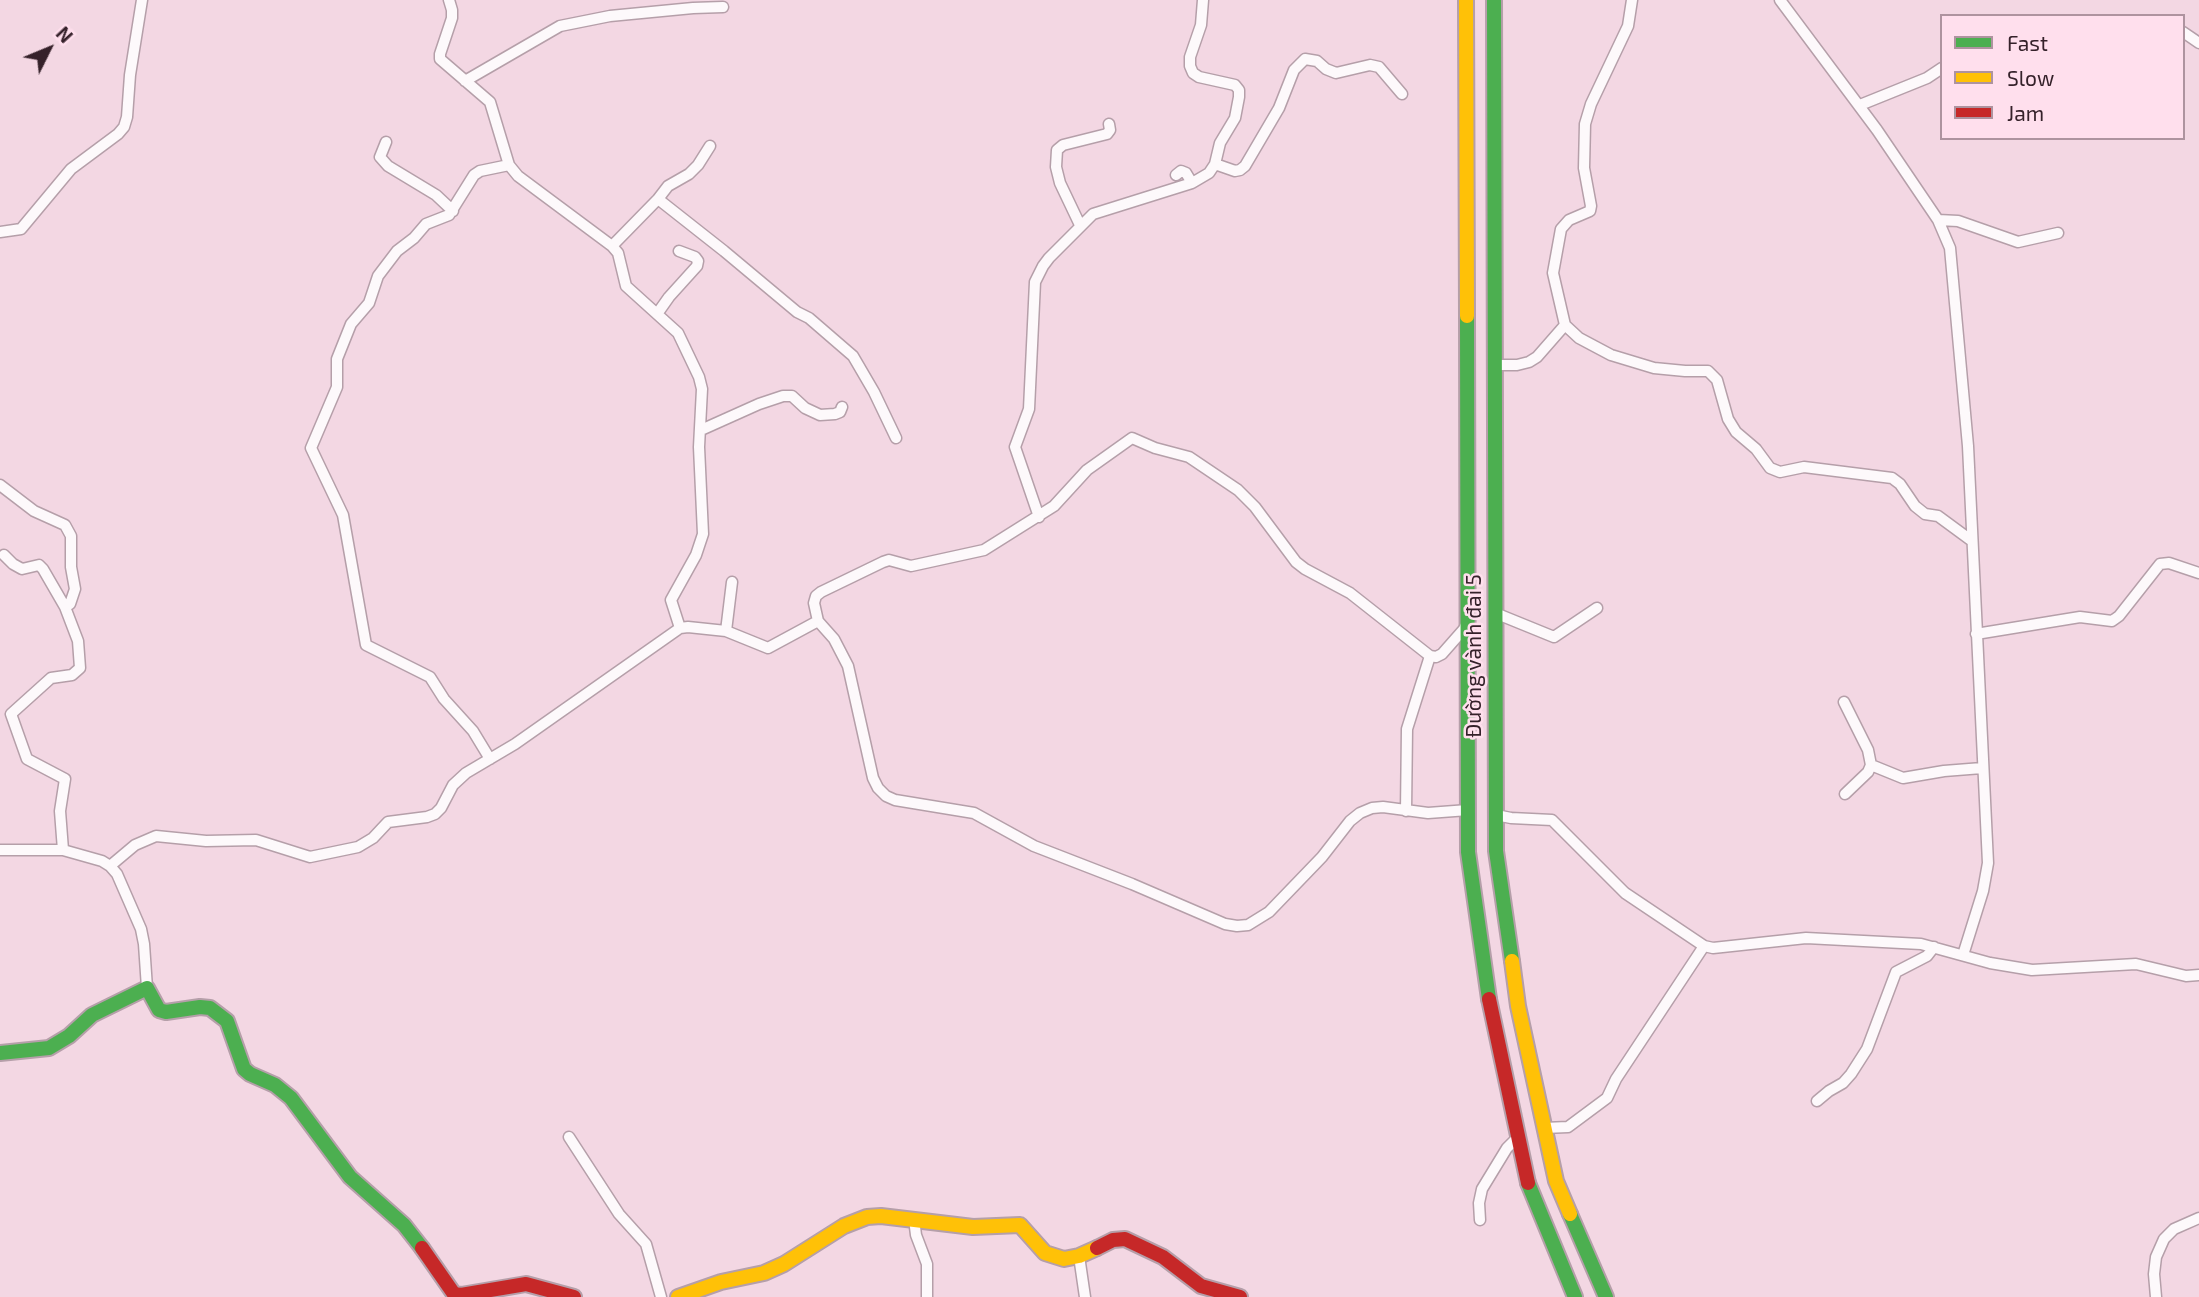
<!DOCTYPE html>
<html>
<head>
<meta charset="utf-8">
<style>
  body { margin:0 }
  #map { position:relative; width:2199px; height:1297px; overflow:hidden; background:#f3d7e3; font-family:"Exo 2",sans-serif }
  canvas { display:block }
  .legend { position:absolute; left:1940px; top:14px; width:245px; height:126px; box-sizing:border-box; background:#ffdfed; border:2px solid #ae939f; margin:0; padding:9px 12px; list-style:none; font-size:21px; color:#35212a }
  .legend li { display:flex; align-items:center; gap:14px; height:35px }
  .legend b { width:35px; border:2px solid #ae939f }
  .north { position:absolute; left:14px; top:14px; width:70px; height:70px; -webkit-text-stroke:5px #ffdfed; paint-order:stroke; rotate:47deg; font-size:19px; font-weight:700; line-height:28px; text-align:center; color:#35212a }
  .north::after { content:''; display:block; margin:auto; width:24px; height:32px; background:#35212a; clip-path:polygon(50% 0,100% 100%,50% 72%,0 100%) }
</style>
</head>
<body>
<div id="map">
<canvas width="2199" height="1297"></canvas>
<ul class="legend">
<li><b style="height:9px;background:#4caf50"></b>Fast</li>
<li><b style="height:9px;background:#ffc107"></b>Slow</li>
<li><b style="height:9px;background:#c62828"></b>Jam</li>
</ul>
<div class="north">N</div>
</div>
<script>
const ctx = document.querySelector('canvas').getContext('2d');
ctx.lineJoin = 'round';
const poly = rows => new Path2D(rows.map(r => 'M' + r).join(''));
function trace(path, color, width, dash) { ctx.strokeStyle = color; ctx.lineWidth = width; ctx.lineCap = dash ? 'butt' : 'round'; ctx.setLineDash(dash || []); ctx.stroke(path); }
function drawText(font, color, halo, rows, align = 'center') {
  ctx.font = font + ' "Exo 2",sans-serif'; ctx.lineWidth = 5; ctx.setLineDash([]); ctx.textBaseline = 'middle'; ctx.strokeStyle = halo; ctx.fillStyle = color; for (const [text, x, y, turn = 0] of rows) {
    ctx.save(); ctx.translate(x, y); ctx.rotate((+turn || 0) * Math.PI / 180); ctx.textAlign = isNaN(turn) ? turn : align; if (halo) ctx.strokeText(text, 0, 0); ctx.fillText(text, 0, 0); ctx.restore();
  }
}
const street = poly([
  [449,0,452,10,452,18,440,54,440,59,490,102,509,165,518,176,612,246,618,253,626,286,678,333,699,377,702,389,699,447,703,534,696,555,671,600,680,628],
  [1780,0,1877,130,1938,220,1950,248,1968,446,1988,863,1983,891,1963,955],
  [2183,32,2199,43],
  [465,81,560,26,610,16,693,8,723,7],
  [1860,105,1927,78,1942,68],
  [386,142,380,157,388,166,436,195,453,211],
  [1215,164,1235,171,1240,170,1245,166,1279,108,1294,70,1305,59,1317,61,1326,69,1336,73,1370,65,1379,67,1402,94],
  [1176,175,1181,171,1186,173,1192,183],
  [658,199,724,251,797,312,809,318,853,356,874,392,896,438],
  [1938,220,1958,221,2018,242,2058,233],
  [1080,225,1060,183,1056,167,1057,150,1063,145,1107,134,1110,130,1109,124],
  [0,232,21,229,71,169,118,134,124,127,127,117,130,75,142,0],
  [612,246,658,199,668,186,689,174,698,165,710,146],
  [657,314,669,297,697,266,698,261,695,257,679,251],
  [1565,325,1579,338,1611,355,1654,368,1685,371,1708,371,1717,380,1728,419,1736,432,1756,449,1770,468,1780,472,1804,467,1892,478,1900,484,1915,506,1925,514,1938,516,1972,541],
  [1495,365,1517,365,1529,362,1537,357,1565,325,1553,273,1561,229,1569,220,1590,211,1591,206,1584,168,1585,124,1591,104,1628,26,1632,0],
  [701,430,759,404,783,396,792,396,805,408,820,415,835,414,840,412,842,407],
  [0,485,34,511,65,525,71,536,71,567,75,589,70,604,65,607,78,641,80,668,72,675,51,678,11,714,27,759,65,779,60,811,63,850],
  [1039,517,1015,447,1029,409,1035,282,1043,266,1049,258,1093,214,1192,183,1209,173,1215,164,1220,143,1235,118,1239,97,1239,90,1235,85,1199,77,1193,73,1190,66,1190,57,1201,25,1203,0],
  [4,555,13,564,22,569,39,565,43,569,65,607],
  [1495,613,1554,637,1597,608],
  [1467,622,1464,629,1442,654,1436,657,1430,656,1350,593,1305,569,1296,562,1255,507,1238,490,1189,457,1155,448,1132,438,1087,470,1054,506,984,550,911,566,889,560,883,562,821,592,816,596,814,603,818,621,834,639,848,666,873,778,878,788,886,796,895,800,974,813,1034,846,1132,884,1225,924,1237,926,1248,925,1269,912,1322,857,1350,821,1360,813,1372,808,1383,807,1428,813,1468,810],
  [726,631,732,582],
  [1976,634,2080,617,2112,621,2119,616,2160,564,2169,563,2199,573],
  [1844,702,1868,750,1871,765,1868,772,1845,794],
  [490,759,473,731,444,699,430,677,366,645,343,515,311,448,337,387,337,359,351,324,369,303,378,276,397,251,414,238,426,224,449,215,474,175,480,171,509,165],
  [1871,765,1903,778,1944,771,1982,768],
  [1406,811,1407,729,1430,656],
  [1496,815,1511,818,1552,820,1625,893,1704,946,1713,948,1806,938,1921,944,1990,963,2032,970,2136,964,2186,976,2199,975],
  [0,850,63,850,102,861,110,866,117,874,141,929,144,944,147,988],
  [110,866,135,845,156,836,206,841,256,840,310,857,358,847,373,838,388,822,427,817,435,814,441,808,453,785,466,773,515,744,680,628,688,627,726,631,768,648,818,621],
  [1817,1101,1829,1091,1843,1083,1851,1074,1867,1049,1896,972,1927,956,1934,947],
  [1544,1128,1568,1127,1607,1098,1616,1079,1704,946],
  [569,1137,619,1214,646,1244,661,1297],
  [914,1219,916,1235,927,1264,927,1297],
  [1480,1220,1479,1203,1482,1189,1507,1148,1518,1137],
  [1079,1256,1085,1297],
  [2156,1297,2154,1274,2156,1257,2164,1239,2174,1229,2199,1218]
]);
const fast = poly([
  [1494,0,1496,851,1512,961],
  [1467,316,1468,852,1489,999],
  [0,1053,49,1048,69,1036,92,1015,147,988,159,1010,166,1012,200,1007,210,1008,227,1021,244,1069,250,1074,275,1085,291,1098,350,1177,404,1225,422,1248],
  [1528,1183,1575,1297],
  [1570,1214,1606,1297]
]);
const slow = poly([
  [1466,0,1467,316],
  [1512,961,1518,1006,1556,1181,1570,1214],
  [678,1297,721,1282,764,1273,784,1264,844,1226,867,1217,881,1216,973,1227,1020,1225,1045,1253,1064,1259,1079,1256,1097,1248]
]);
const jam = poly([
  [1489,999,1528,1183],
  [422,1248,454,1294,461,1295,526,1284,574,1297],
  [1097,1248,1113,1240,1125,1239,1163,1257,1201,1286,1240,1297]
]);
trace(street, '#b59fa9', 13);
trace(fast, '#b59fa9', 18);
trace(slow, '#b59fa9', 18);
trace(jam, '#b59fa9', 18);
trace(street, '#fdf9fb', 10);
trace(fast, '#4caf50', 14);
trace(slow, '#ffc107', 14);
trace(jam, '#c62828', 14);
drawText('21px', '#35212a', '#ffdfed', [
  ["Đường vành đai 5",1474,656,-90]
]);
</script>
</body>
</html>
